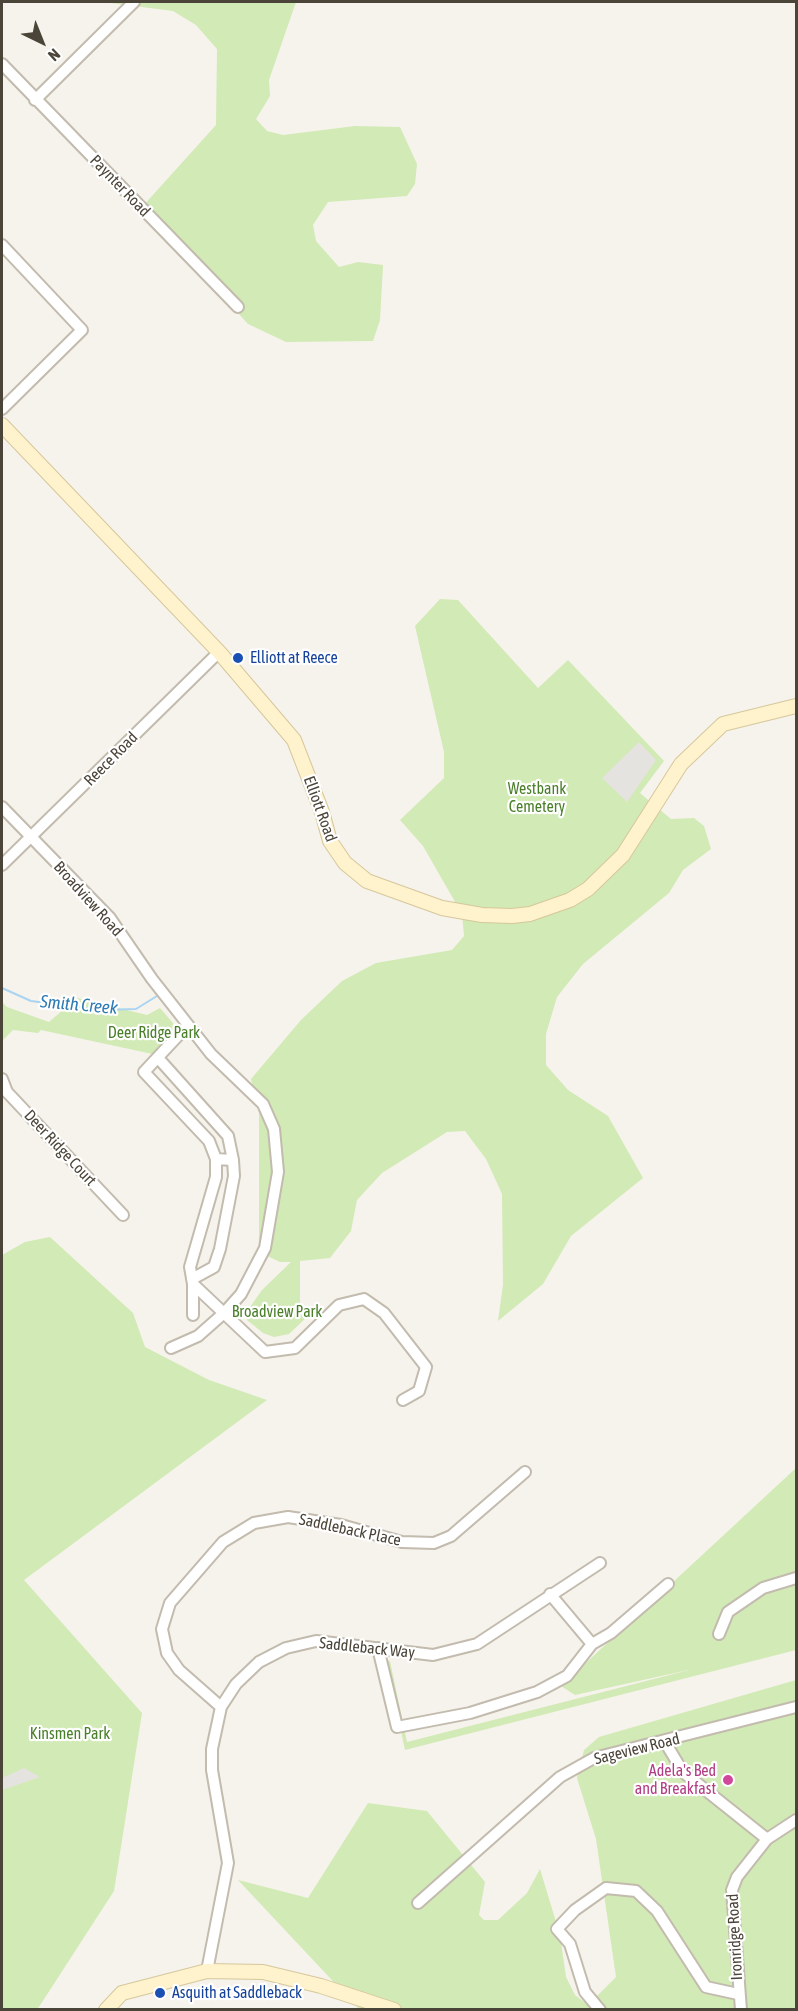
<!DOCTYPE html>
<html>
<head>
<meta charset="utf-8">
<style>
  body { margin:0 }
  #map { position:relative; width:798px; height:2011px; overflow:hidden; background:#f6f3ec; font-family:"Asap Condensed",sans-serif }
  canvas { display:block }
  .frame { position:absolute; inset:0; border:3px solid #4b4439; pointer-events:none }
  .north { position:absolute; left:12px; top:12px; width:60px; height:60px; -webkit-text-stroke:4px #fff; paint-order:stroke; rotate:137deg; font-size:16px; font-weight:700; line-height:24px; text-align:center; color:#4b4439 }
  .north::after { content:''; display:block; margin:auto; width:21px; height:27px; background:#4b4439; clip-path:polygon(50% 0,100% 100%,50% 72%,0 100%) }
</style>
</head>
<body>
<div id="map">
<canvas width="798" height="2011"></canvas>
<div class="frame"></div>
<div class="north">N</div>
</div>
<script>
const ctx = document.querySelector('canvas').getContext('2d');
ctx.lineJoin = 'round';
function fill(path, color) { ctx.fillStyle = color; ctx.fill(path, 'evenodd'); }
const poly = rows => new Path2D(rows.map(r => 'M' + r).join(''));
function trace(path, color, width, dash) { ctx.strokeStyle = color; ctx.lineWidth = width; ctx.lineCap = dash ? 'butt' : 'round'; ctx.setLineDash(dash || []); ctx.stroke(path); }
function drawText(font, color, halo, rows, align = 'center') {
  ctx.font = font + ' "Asap Condensed",sans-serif'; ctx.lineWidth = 4.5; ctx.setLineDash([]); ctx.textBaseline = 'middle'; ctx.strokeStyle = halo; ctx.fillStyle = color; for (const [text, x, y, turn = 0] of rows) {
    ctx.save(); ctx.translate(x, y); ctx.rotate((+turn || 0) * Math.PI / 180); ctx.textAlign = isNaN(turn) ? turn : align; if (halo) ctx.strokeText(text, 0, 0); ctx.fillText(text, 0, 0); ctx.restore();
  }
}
fill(poly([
  [103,2,296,2,269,80,270,96,256,119,267,131,283,135,355,126,400,127,417,164,415,184,407,196,328,202,313,225,316,241,339,267,358,262,383,265,380,320,373,341,286,342,248,324,142,207,216,125,217,49,196,25,173,11],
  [440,599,458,600,538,688,568,660,664,761,640,793,671,819,694,818,704,826,711,849,683,870,669,893,583,964,557,997,546,1034,546,1065,568,1090,608,1116,643,1178,571,1236,543,1284,498,1321,503,1285,502,1194,486,1159,465,1131,447,1132,382,1173,357,1200,351,1231,330,1258,300,1261,300,1302,311,1313,289,1334,274,1337,263,1333,247,1320,245,1314,262,1290,291,1262,280,1262,259,1252,259,1113,251,1079,301,1020,342,981,376,963,452,950,464,936,462,914,423,846,400,820,444,778,444,752,415,626],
  [77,998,147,1015,160,1008,185,1037,178,1044,157,1055,41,1030,38,1033,13,1030,2,1041,2,1002,7,1007,49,1022],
  [50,1237,133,1313,145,1347,209,1380,267,1400,24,1580,142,1713,114,1891,37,2010,2,2009,2,1255,25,1242],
  [796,1468,796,1650,405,1750,386,1660,390,1661,407,1742,693,1669,575,1695,561,1686],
  [796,1680,796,2009,359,2009,238,1880,308,1898,368,1803,427,1811,485,1882,479,1915,484,1920,498,1920,527,1893,540,1869,560,1935,566,1977,575,1995,588,2005,616,1977,596,1839,577,1778,584,1750,599,1737]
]), '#d2eab5');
fill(poly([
  [639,742,656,760,627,802,602,778],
  [24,1768,40,1777,2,1790,2,1778]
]), '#e5e3e0');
trace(poly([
  [2,988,31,1001,102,1010,136,1009,157,996]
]), '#a9d4f2', 2);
const street = poly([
  [2,64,238,307],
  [35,100,134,2],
  [2,245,82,330,2,409],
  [2,807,110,918,152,979,211,1054,263,1104,274,1129,278,1172,265,1248,241,1294,224,1313,198,1336,171,1348],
  [2,865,219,652],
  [188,1025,144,1072,209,1141,216,1159,233,1160,234,1176,220,1249,214,1267,192,1279],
  [159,1059,228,1136,233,1160],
  [2,1079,7,1092,123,1215],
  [216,1159,216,1177,190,1267,193,1284,265,1352,295,1348,339,1305,364,1299,384,1313,426,1367,419,1391,403,1400],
  [193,1315,193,1284],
  [719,1634,728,1612,763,1588,796,1578],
  [592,1644,611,1633,668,1584],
  [378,1648,397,1727,470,1713,537,1692,567,1676,592,1644,550,1594],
  [221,1707,179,1670,167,1653,162,1629,170,1603,223,1542,254,1523,288,1517,341,1525,402,1542,434,1543,451,1536,525,1472],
  [665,1742,683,1772,767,1839],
  [418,1903,560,1777,594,1758,796,1707],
  [207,1971,228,1863,212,1770,212,1749,221,1707,236,1684,259,1662,286,1648,316,1641,433,1655,477,1644,600,1563],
  [600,2010,585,1992,570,1944,557,1929,575,1910,606,1888,636,1891,657,1911,706,1987,738,1994],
  [741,2010,732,1890,737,1877,767,1839,796,1820]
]);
const secondary = poly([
  [2,425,219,652,294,740,322,812,330,841,345,863,367,881,442,908,482,915,512,916,530,914,570,900,588,889,623,855,681,764,723,724,796,706],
  [106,2010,122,1993,207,1971,263,1972,321,1986,394,2010]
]);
trace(street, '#c2bbae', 14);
trace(secondary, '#d6c79b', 16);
trace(street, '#fff', 10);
trace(secondary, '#fff3cd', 14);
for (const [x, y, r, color] of [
  [238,658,6,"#1a4fb4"],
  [728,1780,6,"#d1479c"],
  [160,1993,6,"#1a4fb4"]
]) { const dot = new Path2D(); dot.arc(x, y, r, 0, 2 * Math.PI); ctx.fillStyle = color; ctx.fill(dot); trace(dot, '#fff', 2); }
drawText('16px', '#4b4439', '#fff', [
  ["Paynter Road",120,186,46],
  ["Reece Road",111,759,-45],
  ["Elliott Road",320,809,70],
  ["Broadview Road",88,899,48],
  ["Deer Ridge Court",60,1148,47],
  ["Saddleback Place",350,1530,12],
  ["Saddleback Way",367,1648,6],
  ["Sageview Road",637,1749,-14],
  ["Ironridge Road",735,1937,-93]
]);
drawText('16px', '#164399', '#fff', [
  ["Elliott at Reece",250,658],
  ["Asquith at Saddleback",172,1993]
], 'left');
drawText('16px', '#4a7f2a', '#fff', [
  ["Westbank",537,789],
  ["Cemetery",537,807],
  ["Deer Ridge Park",154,1033],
  ["Broadview Park",277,1312],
  ["Kinsmen Park",70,1734]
]);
drawText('16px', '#b23c85', '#fff', [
  ["Adela's Bed",716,1771],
  ["and Breakfast",716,1789]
], 'right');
drawText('italic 18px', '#2e7ab2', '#fff', [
  ["Smith Creek",79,1005,5]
]);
</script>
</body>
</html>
